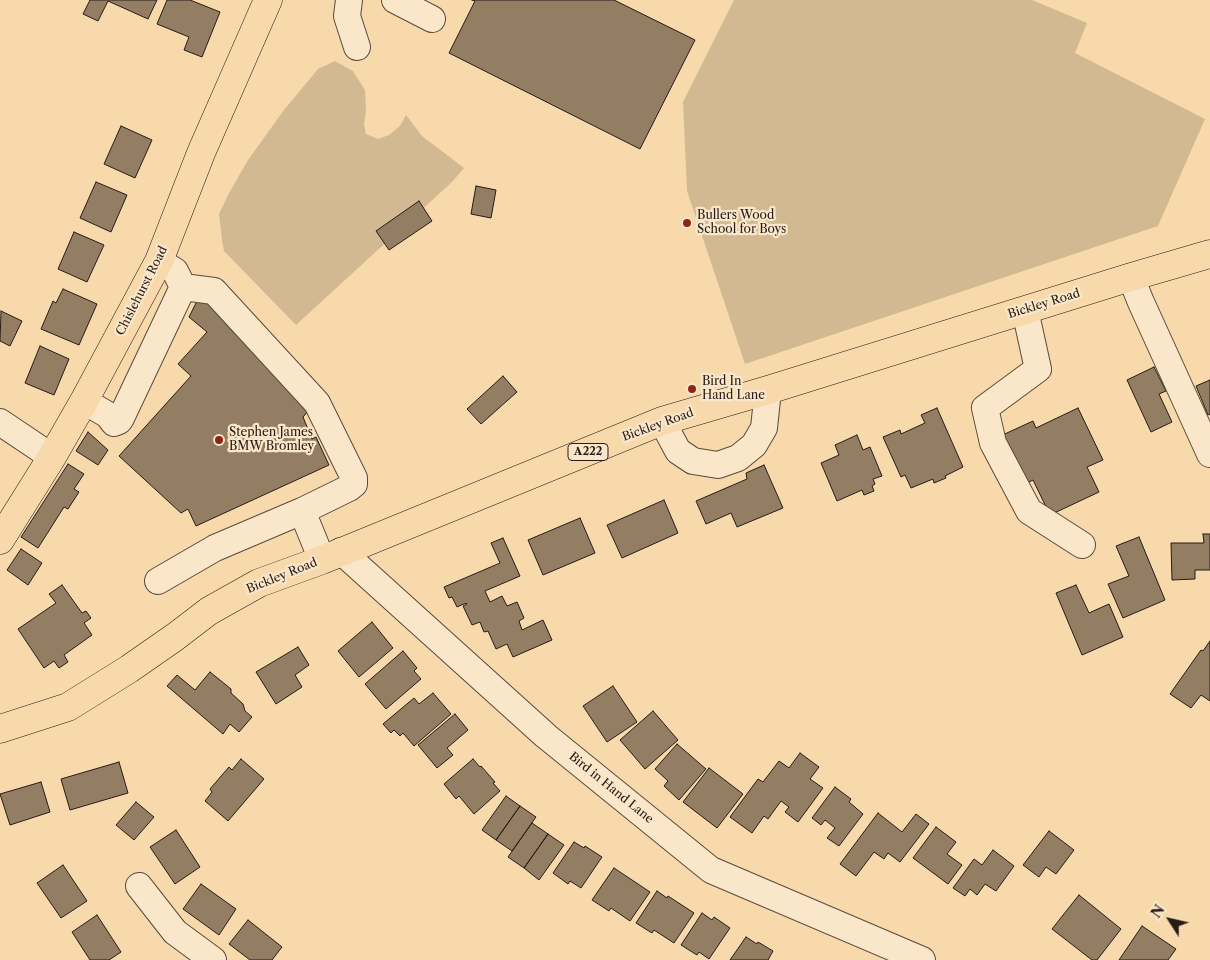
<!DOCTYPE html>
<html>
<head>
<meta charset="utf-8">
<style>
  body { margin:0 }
  #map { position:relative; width:1210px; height:960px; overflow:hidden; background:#f7d9ac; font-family:"Libre Caslon Text",serif }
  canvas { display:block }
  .north { position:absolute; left:1145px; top:895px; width:50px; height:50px; -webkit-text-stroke:4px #fae6c9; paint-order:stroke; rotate:305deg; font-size:14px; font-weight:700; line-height:20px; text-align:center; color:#261b16 }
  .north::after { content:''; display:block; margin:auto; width:18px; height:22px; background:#261b16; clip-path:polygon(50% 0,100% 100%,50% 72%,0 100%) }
</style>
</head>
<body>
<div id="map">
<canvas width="1210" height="960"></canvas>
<div class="north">N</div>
</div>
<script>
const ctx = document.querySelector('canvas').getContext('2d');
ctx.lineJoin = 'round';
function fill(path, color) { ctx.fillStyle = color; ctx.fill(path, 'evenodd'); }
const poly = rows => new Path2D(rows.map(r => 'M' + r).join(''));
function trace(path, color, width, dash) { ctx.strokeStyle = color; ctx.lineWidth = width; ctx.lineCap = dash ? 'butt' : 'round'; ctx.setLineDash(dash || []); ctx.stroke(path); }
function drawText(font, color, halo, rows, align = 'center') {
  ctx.font = font + ' "Libre Caslon Text",serif'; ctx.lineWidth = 4.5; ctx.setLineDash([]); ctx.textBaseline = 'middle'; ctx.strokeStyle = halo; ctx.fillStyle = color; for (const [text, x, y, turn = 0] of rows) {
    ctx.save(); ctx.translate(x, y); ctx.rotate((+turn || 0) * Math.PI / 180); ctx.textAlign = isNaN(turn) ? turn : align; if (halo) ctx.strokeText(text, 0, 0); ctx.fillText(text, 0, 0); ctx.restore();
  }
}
fill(poly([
  [734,0,1032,0,1087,23,1075,53,1205,119,1158,226,745,364,687,191,683,102],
  [335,61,353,71,365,90,366,111,364,124,366,134,378,139,389,135,400,126,406,115,422,136,464,168,453,181,296,325,224,251,222,240,219,214,228,195,248,160,284,110,318,69]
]), '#d3b992');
const building = poly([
  [90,0,157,0,148,19,108,1,98,21,83,14,90,0],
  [167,0,190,0,220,12,202,57,184,50,189,37,157,24,167,0],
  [472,0,614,0,695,40,640,149,449,53,475,1,472,0],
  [121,126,152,140,135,178,104,164,121,126],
  [96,182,127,195,111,232,80,218,96,182],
  [476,186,496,190,491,218,471,214,476,186],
  [419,201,432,221,389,250,376,231,419,201],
  [74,232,104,245,87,282,58,269,74,232],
  [63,289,97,304,79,345,41,329,53,301,56,303,63,289],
  [197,301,210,301,310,409,303,417,312,439,316,437,329,465,196,526,188,509,181,513,119,456,191,376,178,364,207,332,189,317,197,301],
  [1,311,22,321,10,346,0,341,1,311],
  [40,346,69,359,54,395,25,383,40,346],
  [1154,367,1166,391,1159,394,1172,422,1151,432,1127,380,1154,367],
  [503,376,517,392,481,424,467,409,503,376],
  [1210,380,1210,414,1208,415,1196,386,1210,380],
  [937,408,963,467,945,476,946,478,934,483,933,479,911,488,905,475,901,477,883,437,900,430,901,434,925,423,921,415,937,408],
  [1078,408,1103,460,1087,467,1099,492,1050,515,1033,480,1019,487,996,438,1033,421,1036,428,1078,408],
  [88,432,108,450,98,465,76,451,88,432],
  [857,435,863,450,870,447,882,476,873,479,875,484,872,486,874,491,864,495,862,490,837,501,821,463,839,455,835,445,857,435],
  [68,464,84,474,74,489,79,492,68,509,64,507,38,548,21,537,68,464],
  [764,465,783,508,737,527,731,513,706,524,696,501,747,479,746,473,764,465],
  [664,500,678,533,622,558,607,525,664,500],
  [580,518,595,553,543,575,528,540,580,518],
  [1203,534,1210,534,1210,570,1195,570,1195,579,1172,580,1171,543,1204,543,1203,534],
  [1139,537,1165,600,1123,618,1108,584,1129,576,1116,546,1139,537],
  [503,538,520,576,485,591,490,602,502,596,507,606,517,602,524,618,519,621,522,630,543,620,552,640,513,657,507,644,496,649,488,631,484,632,480,622,472,625,463,606,467,604,466,603,457,607,452,597,449,598,444,587,500,563,491,543,503,538],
  [21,549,42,563,28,585,7,570,21,549],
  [62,585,82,613,86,611,91,618,84,623,92,635,64,655,68,662,59,668,54,661,44,668,18,629,56,603,49,594,62,585],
  [1076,585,1089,613,1109,604,1123,637,1082,655,1056,593,1076,585],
  [372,622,393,648,359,677,338,651,372,622],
  [1210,641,1210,701,1201,695,1191,708,1170,694,1201,650,1203,651,1210,641],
  [298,647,309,665,295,675,302,687,276,704,256,672,298,647],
  [403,651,417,668,414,671,421,679,386,709,365,684,403,651],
  [210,672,231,689,231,693,243,704,245,711,252,717,239,732,230,724,223,734,167,686,177,675,195,690,210,672],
  [613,686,637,722,607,742,583,706,613,686],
  [433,693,451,714,414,746,403,733,400,736,394,730,391,733,383,724,414,698,419,704,433,693],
  [653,711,678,740,645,769,620,740,653,711],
  [455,714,468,730,447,748,453,755,437,768,418,745,455,714],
  [677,744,706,769,679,800,664,786,668,781,655,769,677,744],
  [800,753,819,767,810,779,823,788,798,822,785,812,789,807,781,801,768,819,764,816,752,833,730,817,758,779,763,782,779,761,789,768,800,753],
  [241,759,264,779,228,821,205,801,212,792,210,789,229,767,232,770,241,759],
  [473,759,480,767,481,766,495,782,493,783,500,791,474,814,459,796,456,799,444,784,473,759],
  [119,762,128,793,70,810,61,779,119,762],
  [709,768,743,794,717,828,683,802,709,768],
  [41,782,50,812,10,825,0,794,41,782],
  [835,787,851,799,849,802,863,814,839,846,827,838,835,828,825,820,821,825,812,818,835,787],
  [506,796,520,806,496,840,482,830,506,796],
  [136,802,154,817,134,840,116,825,136,802],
  [520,806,536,817,512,851,496,840,520,806],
  [878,813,902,832,916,814,929,824,900,862,888,853,884,859,874,852,856,876,840,864,878,813],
  [532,823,548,834,524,868,508,857,532,823],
  [936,827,956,842,947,854,962,865,948,884,913,858,936,827],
  [176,830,200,867,175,884,150,847,176,830],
  [1049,831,1074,850,1056,874,1046,867,1039,877,1023,865,1049,831],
  [548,834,564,845,539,880,524,868,548,834],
  [574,842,584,848,585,846,602,857,581,888,570,881,568,884,553,873,574,842],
  [993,850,1014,866,996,891,985,884,977,895,970,889,965,896,953,888,974,859,982,865,993,850],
  [63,865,87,901,61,918,37,883,63,865],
  [614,868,650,892,630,921,611,908,609,911,592,900,614,868],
  [201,884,236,909,219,935,183,909,201,884],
  [657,891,667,898,668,896,694,913,674,943,654,930,652,933,636,923,657,891],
  [1079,895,1121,929,1097,960,1092,960,1052,929,1079,895],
  [702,913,712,920,714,917,730,928,709,959,699,952,697,955,681,945,702,913],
  [97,915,121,952,109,960,90,960,72,932,97,915],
  [248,920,282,947,272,960,250,960,229,944,248,920],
  [1142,926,1176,949,1168,960,1119,960,1142,926],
  [746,937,757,944,758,942,773,951,768,960,730,960,746,937]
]);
fill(building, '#937e64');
trace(building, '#261b16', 1);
const minor = poly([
  [349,0,347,16,357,47],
  [395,0,432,19],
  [1131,277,1140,300,1210,454],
  [183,287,214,291,317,403,354,478,354,484,349,488,302,511],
  [1025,310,1038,369,985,408,993,443,1029,511,1082,545],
  [84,401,108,415,114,423,119,421,121,418,183,287,175,271,159,261],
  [662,421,678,451,693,461,718,465,738,458,754,445,764,428,768,390],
  [0,422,52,457],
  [341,551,546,736,711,870,922,960],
  [158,581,215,548,302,511,322,560],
  [139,886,175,932,213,960]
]);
const major = poly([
  [0,540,52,457,84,401,159,261,201,153,268,0],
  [0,729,68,707,129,669,175,637,209,611,259,583,322,560,662,421,768,390,1131,277,1210,254]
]);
trace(minor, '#5a4a3c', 28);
trace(major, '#261b16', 29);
trace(minor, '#fae6c9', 26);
trace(major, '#f7d9ac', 28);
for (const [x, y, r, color] of [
  [687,223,5,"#8f2418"],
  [692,389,5,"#8f2418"],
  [219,440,5,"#8f2418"]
]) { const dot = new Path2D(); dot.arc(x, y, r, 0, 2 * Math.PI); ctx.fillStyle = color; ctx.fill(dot); trace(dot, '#fae6c9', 2); }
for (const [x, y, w] of [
  [588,452,40]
]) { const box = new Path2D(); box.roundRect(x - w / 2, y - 8.5, w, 17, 4); ctx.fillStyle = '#fae6c9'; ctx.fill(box); trace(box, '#261b16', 1); }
drawText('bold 11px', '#261b16', null, [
  ["A222",588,452]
]);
drawText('12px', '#261b16', '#fae6c9', [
  ["Bullers Wood",697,216],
  ["School for Boys",697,230],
  ["Bird In",702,382],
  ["Hand Lane",702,396],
  ["Stephen James",229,433],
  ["BMW Bromley",229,447]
], 'left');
drawText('12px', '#261b16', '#fae6c9', [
  ["Chislehurst Road",142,291,-63],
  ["Bickley Road",1044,304,-17],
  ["Bickley Road",658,425,-20],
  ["Bickley Road",282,576,-22],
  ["Bird in Hand Lane",611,788,39]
]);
</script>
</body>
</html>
